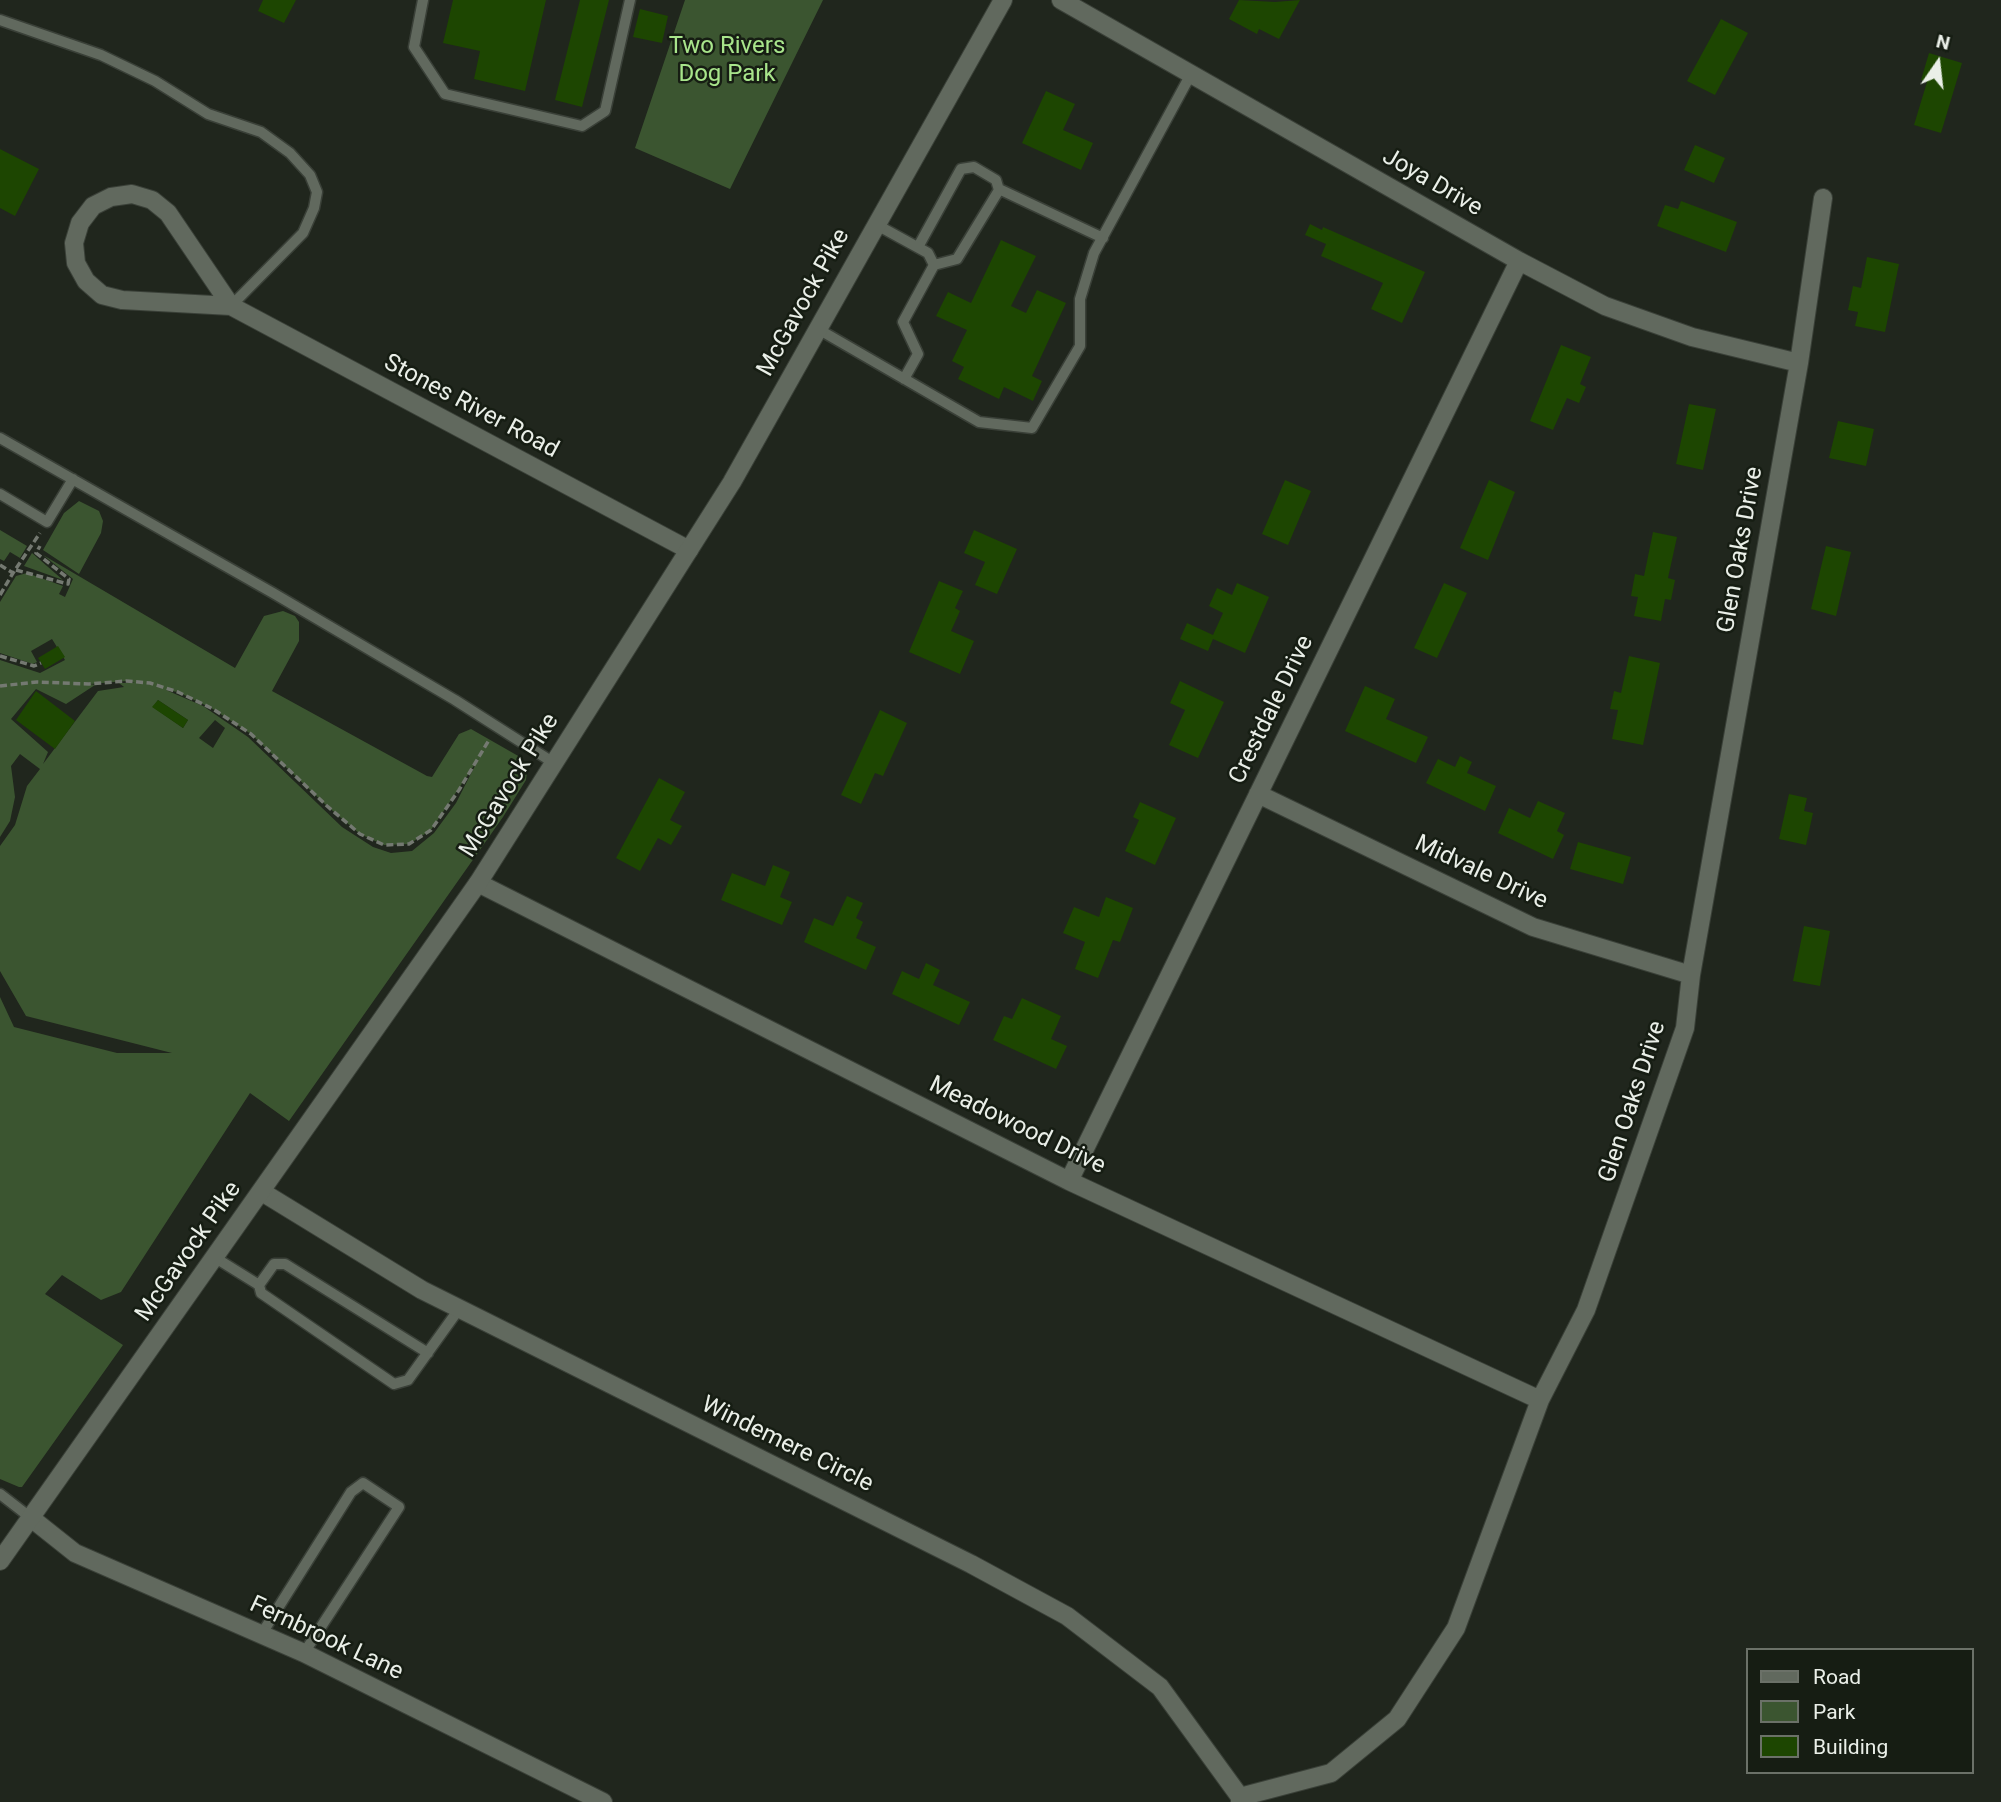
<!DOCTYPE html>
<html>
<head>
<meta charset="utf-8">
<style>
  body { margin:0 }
  #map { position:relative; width:2001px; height:1802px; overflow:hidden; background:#20261d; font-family:Roboto,sans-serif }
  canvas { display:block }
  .legend { position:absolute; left:1746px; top:1648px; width:228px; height:126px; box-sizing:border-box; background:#161d13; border:2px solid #6b7168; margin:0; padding:9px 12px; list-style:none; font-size:21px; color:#eaefe8 }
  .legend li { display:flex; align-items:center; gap:14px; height:35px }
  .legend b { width:35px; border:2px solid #6b7168 }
  .north { position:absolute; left:1903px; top:28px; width:70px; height:70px; -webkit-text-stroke:5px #161d13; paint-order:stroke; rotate:14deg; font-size:19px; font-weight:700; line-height:28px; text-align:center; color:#eaefe8 }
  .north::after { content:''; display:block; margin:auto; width:24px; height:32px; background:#eaefe8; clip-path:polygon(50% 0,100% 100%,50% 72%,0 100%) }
</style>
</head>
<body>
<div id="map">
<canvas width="2001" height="1802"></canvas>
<ul class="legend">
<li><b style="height:9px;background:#61695e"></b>Road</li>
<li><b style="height:19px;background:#3b5530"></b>Park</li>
<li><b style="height:19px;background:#1d4601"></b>Building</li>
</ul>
<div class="north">N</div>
</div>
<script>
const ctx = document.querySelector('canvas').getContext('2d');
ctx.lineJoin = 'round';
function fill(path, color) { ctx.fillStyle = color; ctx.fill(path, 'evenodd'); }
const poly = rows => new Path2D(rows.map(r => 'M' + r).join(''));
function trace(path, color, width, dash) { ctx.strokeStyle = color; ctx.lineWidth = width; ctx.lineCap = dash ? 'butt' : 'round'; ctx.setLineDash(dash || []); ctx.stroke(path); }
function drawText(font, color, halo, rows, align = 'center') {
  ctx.font = font + ' Roboto,sans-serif'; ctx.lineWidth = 5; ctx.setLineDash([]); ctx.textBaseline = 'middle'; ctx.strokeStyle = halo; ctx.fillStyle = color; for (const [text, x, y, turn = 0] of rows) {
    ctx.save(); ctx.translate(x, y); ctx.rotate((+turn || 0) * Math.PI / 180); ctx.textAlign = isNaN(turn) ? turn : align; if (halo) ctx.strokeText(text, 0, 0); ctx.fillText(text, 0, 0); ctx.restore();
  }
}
fill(poly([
  [685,0,823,0,730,189,635,148],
  [79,501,99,511,103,521,101,533,79,574,43,550,64,513],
  [0,530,27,546,20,558,10,552,4,561,0,559],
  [32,553,63,580,24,566],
  [43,555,235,668,264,616,283,611,295,616,299,622,299,641,272,691,427,776,432,777,459,734,471,729,520,757,527,772,526,780,503,817,289,1121,250,1093,121,1292,101,1300,62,1275,45,1294,123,1345,22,1487,19,1487,0,1479,0,997,14,1027,117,1053,172,1053,26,1016,0,971,0,846,15,825,27,786,40,769,20,754,11,766,15,797,10,821,0,837,0,660,40,673,65,660,52,639,31,651,37,662,33,664,0,653,0,602,16,576,27,573,63,586,59,594,65,597,73,579],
  [126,681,135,683,119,683,124,687,98,691,43,764,48,752,11,719,36,689,66,704,95,685,90,684],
  [166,690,178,692,213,709,251,734,327,806,360,834,384,845,409,844,431,830,479,758,456,803,434,833,412,851,391,853,373,847,342,827,248,737,203,706],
  [158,700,188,720,183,728,153,707],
  [215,720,225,728,213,748,199,738]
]), '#3b5530');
fill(poly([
  [263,0,296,0,284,23,258,11],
  [453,0,546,0,525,91,474,79,480,51,443,43],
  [580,0,609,0,582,107,555,100],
  [1239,0,1275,2,1300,0,1279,39,1259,29,1257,34,1229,19],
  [640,9,668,16,662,43,633,37],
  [1721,19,1748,33,1715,95,1687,81],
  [1929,53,1962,63,1941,133,1914,125,1927,82,1921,80],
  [1046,91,1075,104,1063,130,1093,143,1081,170,1022,143],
  [1695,145,1725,158,1714,183,1684,170],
  [0,149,39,169,15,216,0,208],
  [1681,201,1737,222,1726,252,1657,226,1665,205,1678,209],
  [1310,224,1322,230,1323,227,1425,272,1402,323,1371,309,1383,283,1321,256,1326,244,1305,235],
  [1001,240,1036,256,1011,306,1026,313,1037,290,1066,303,1032,376,1042,381,1033,401,1004,387,999,399,958,379,964,367,952,361,967,330,936,316,948,292,971,303],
  [1867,257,1899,264,1885,332,1855,326,1858,312,1848,310,1853,286,1861,288],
  [1561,345,1591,357,1580,384,1586,387,1579,403,1567,398,1553,430,1530,421],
  [1689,404,1716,409,1703,470,1676,464],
  [1838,421,1874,429,1866,466,1829,458],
  [1285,480,1311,491,1288,545,1262,534],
  [1489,480,1515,492,1488,560,1460,548],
  [974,530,1017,549,997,594,975,585,985,562,964,553],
  [1653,532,1677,537,1668,578,1675,580,1671,600,1665,599,1661,621,1634,616,1638,597,1631,596,1635,574,1644,576],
  [1826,546,1851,552,1836,616,1811,609],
  [939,581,963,591,955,608,960,611,951,631,974,641,960,674,909,652],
  [1237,583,1269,597,1245,653,1213,639,1208,651,1180,639,1187,623,1213,635,1223,613,1209,606,1217,588,1232,595],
  [1444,583,1467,593,1437,658,1414,648],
  [58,646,65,657,45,669,38,658],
  [1629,656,1660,663,1643,745,1612,739,1618,710,1610,709,1614,691,1621,693],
  [1180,681,1224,702,1198,758,1169,745,1185,710,1170,703],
  [1365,686,1395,699,1386,719,1428,737,1416,763,1345,731],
  [36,691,75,721,55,749,16,720],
  [158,700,188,720,183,728,152,707],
  [880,710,907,723,883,776,875,773,861,804,841,795],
  [1460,756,1472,762,1467,773,1496,786,1485,811,1426,783,1438,759,1455,767],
  [659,778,685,792,670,820,682,826,671,845,658,838,640,871,616,858],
  [1789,794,1807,798,1804,811,1813,813,1806,845,1779,839],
  [1538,801,1565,813,1557,831,1564,835,1553,859,1498,833,1509,808,1530,818],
  [1140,802,1176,818,1155,865,1125,851,1139,820,1133,817],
  [1578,842,1631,857,1623,884,1570,869],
  [773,865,790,872,780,897,792,902,782,925,721,900,732,873,765,886],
  [847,896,863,903,856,918,863,922,856,938,876,947,866,970,804,942,814,918,833,926],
  [1106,897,1133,908,1120,942,1113,940,1098,978,1075,969,1085,942,1063,933,1074,907,1099,917],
  [1804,926,1830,931,1820,986,1793,981],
  [926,963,940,970,933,985,970,1002,959,1025,892,994,902,971,919,979],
  [1022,998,1061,1016,1051,1039,1067,1046,1056,1069,993,1040,1004,1016,1012,1019]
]), '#1d4601');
const service = poly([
  [423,0,414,47,445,94,582,126,605,111,630,0],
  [0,20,101,55,155,81,208,114,261,132,290,153,310,175,317,192,314,208,303,233,231,306],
  [999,189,1103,238],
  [877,225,928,253,934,265,903,322,918,354,904,379],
  [918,247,961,169,974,167,996,180,999,190,957,259,934,265],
  [818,329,979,422,1032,428,1080,346,1080,299,1094,253,1191,74],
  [0,438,273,593,455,700,554,763],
  [0,494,47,522,73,479],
  [214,1257,259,1285],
  [428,1353,285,1264,274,1264,259,1285,261,1293,394,1384,408,1380,459,1309],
  [0,1494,31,1518],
  [261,1635,351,1492,363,1483,399,1507,304,1653]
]);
const minor = poly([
  [1061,0,1519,261,1605,306,1692,337,1799,363],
  [231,306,122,300,102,295,86,281,76,263,74,243,80,223,93,206,111,197,132,194,152,200,168,213,231,306,689,550],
  [1258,794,1533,927,1691,975],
  [478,883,1069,1181,1540,1400],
  [1069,1181,1519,261],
  [262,1192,422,1290,971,1564,1067,1616,1160,1687,1240,1797,1240,1802],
  [31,1518,75,1553,304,1653,603,1802],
  [1240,1797,1331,1773,1397,1719,1456,1628,1540,1400,1586,1310,1685,1028,1691,975,1799,363,1823,198]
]);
const secondary = poly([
  [0,1561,478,883,732,482,1003,0]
]);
trace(service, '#3a4038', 13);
trace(minor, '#3a4038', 20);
trace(secondary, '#3a4038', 20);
trace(poly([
  [0,565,13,573,40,533],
  [16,570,68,584,69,579,36,553,40,546],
  [0,595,13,573],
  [0,656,34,666,41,663],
  [0,686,37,682,89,684,126,681,150,683,178,692,213,709,251,734,327,806,360,834,384,845,409,844,431,830,459,790,489,740]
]), '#747971', 3.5, [7, 3.5]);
trace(service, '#61695e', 10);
trace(minor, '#61695e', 18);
trace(secondary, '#61695e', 18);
drawText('24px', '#a8e58b', '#161d13', [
  ["Two Rivers",727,47],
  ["Dog Park",727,75]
]);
drawText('24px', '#eaefe8', '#161d13', [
  ["Joya Drive",1432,183,30],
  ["McGavock Pike",804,303,-61],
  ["Stones River Road",471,407,28],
  ["Glen Oaks Drive",1741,550,-80],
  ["Crestdale Drive",1272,710,-64],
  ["McGavock Pike",510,786,-58],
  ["Midvale Drive",1481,873,25],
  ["Glen Oaks Drive",1633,1102,-72],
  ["Meadowood Drive",1017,1126,26],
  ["McGavock Pike",189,1252,-55],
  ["Windemere Circle",787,1445,26],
  ["Fernbrook Lane",326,1639,25]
]);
</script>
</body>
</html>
